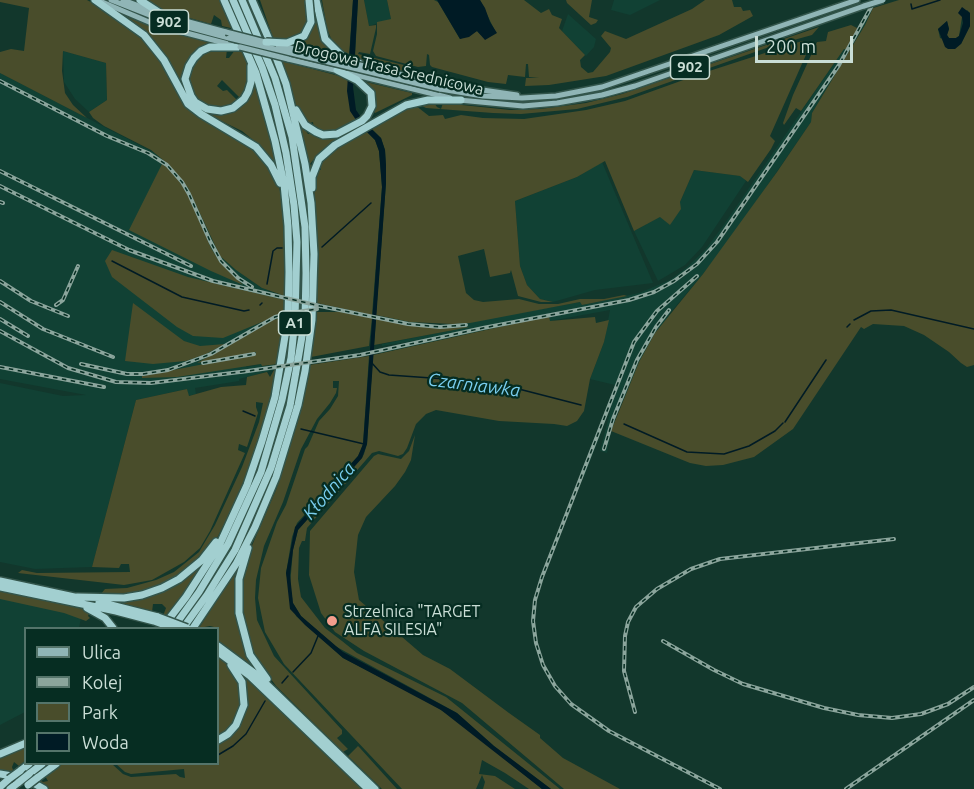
<!DOCTYPE html>
<html>
<head>
<meta charset="utf-8">
<style>
  body { margin:0 }
  #map { position:relative; width:974px; height:789px; overflow:hidden; background:#12372c; font-family:Ubuntu,sans-serif }
  canvas { display:block }
  .legend { position:absolute; left:24px; top:627px; width:195px; height:138px; box-sizing:border-box; background:#062d22; border:2px solid #54746a; margin:0; padding:8px 10px; list-style:none; font-size:18px; color:#caded6 }
  .legend li { display:flex; align-items:center; gap:12px; height:30px }
  .legend b { width:30px; border:2px solid #54746a }
  .scale { position:absolute; left:755px; top:36px; width:98px; height:27px; box-sizing:border-box; border:3px solid #caded6; border-top:0; padding-left:8px; font-size:18px; line-height:21px; white-space:nowrap; color:#caded6; -webkit-text-stroke:4px #062d22; paint-order:stroke }
</style>
</head>
<body>
<div id="map">
<canvas width="974" height="789"></canvas>
<ul class="legend">
<li><b style="height:8px;background:#90b5b6"></b>Ulica</li>
<li><b style="height:8px;background:#8ba59c"></b>Kolej</li>
<li><b style="height:16px;background:#494d2b"></b>Park</li>
<li><b style="height:16px;background:#001b25"></b>Woda</li>
</ul>
<div class="scale">200 m</div>
</div>
<script>
const ctx = document.querySelector('canvas').getContext('2d');
ctx.lineJoin = 'round';
function fill(path, color) { ctx.fillStyle = color; ctx.fill(path, 'evenodd'); }
const poly = rows => new Path2D(rows.map(r => 'M' + r).join(''));
function trace(path, color, width, dash) { ctx.strokeStyle = color; ctx.lineWidth = width; ctx.lineCap = dash ? 'butt' : 'round'; ctx.setLineDash(dash || []); ctx.stroke(path); }
function drawText(font, color, halo, rows, align = 'center') {
  ctx.font = font + ' Ubuntu,sans-serif'; ctx.lineWidth = 4.5; ctx.setLineDash([]); ctx.textBaseline = 'middle'; ctx.strokeStyle = halo; ctx.fillStyle = color; for (const [text, x, y, turn = 0] of rows) {
    ctx.save(); ctx.translate(x, y); ctx.rotate((+turn || 0) * Math.PI / 180); ctx.textAlign = isNaN(turn) ? turn : align; if (halo) ctx.strokeText(text, 0, 0); ctx.fillText(text, 0, 0); ctx.restore();
  }
}
fill(poly([
  [364,0,387,0,391,19,369,26],
  [614,0,660,0,630,15,611,10],
  [873,8,865,25,812,113,811,122,734,234,703,274,670,313,621,404,611,431,607,453,600,451,612,404,584,477,580,475,615,385,590,379,604,342,610,310,550,321,549,316,381,353,381,350,431,338,382,346,382,344,463,328,433,328,411,326,381,320,382,317,434,325,453,324,581,302,582,305,639,293,670,280,686,268,705,250,723,226,844,49,847,50,869,9],
  [568,14,596,39,594,47,586,56,562,31],
  [63,51,106,63,107,100,89,112,75,99,64,82],
  [0,73,155,153,177,173,188,188,220,256,236,270,262,288,282,296,282,299,261,295,255,325,280,314,281,318,269,321,253,330,246,367,262,364,262,366,274,364,274,370,239,379,239,381,195,388,196,394,188,396,187,389,136,400,92,567,35,569,0,562,0,383,63,396,86,395,0,379],
  [602,162,653,283,595,290,553,302,540,299,527,285,520,266,515,201,577,177],
  [694,170,741,176,746,181,702,247,685,265,658,281,634,231,661,216,670,225],
  [0,596,82,613,79,628,26,628,25,712,0,725]
]), '#114134');
fill(poly([
  [0,0,87,0,113,14,128,24,158,53,183,100,248,142,273,172,279,187,282,200,285,245,285,296,262,288,236,270,220,256,188,188,168,164,151,150,104,126,93,118,89,112,107,100,106,63,63,51,62,71,65,93,73,105,87,118,0,73,0,52,11,49,24,51,29,8,0,2],
  [143,0,220,0,235,29,222,26,221,20,214,15,211,24,161,10],
  [260,0,307,0,309,21,301,34,286,40,273,38],
  [322,0,353,0,349,56,333,43,327,29],
  [358,0,364,0,369,26,376,25,376,28,370,54,359,52,358,54,404,65,408,67,408,72,355,58],
  [387,0,434,0,438,2,460,39,477,31,481,35,495,31,480,0,524,0,541,13,549,9,552,15,562,19,559,28,585,55,580,60,581,67,588,73,593,72,610,52,611,48,601,36,605,31,626,39,692,9,705,0,732,0,734,7,741,7,743,11,750,10,753,16,719,35,606,76,549,85,525,86,526,78,539,78,529,77,528,64,526,64,525,77,508,75,506,84,488,82,432,67,430,65,429,55,427,54,426,66,418,67,376,56,373,51,377,34,377,22,391,19],
  [566,0,592,0,589,17,598,20,596,23,591,25,567,3],
  [899,0,974,0,974,365,967,367,961,363,949,352,924,335,904,326,873,324,864,329,861,327,793,429,754,457,723,465,706,466,690,463,611,431,639,362,655,333,703,274,777,172,811,122,812,113,865,25,873,8],
  [967,10,970,13,970,26,961,44,940,38,938,29,947,21,949,29,947,35,949,38,956,38,959,36,962,17],
  [314,8,321,34,335,54,293,43,307,36,311,30,314,23],
  [125,16,163,30,214,43,191,56,186,92,170,63,154,40],
  [851,25,859,29,847,50,844,49,801,111,796,108,784,125,783,123,793,95,817,42,826,41,828,32],
  [819,27,812,35,772,46,627,97,577,109,521,114,493,113,426,108,418,104,434,103,437,107,441,109,443,103,510,110,540,109,586,103,622,94],
  [802,41,810,44,809,48,770,136,775,141,771,149,748,182,740,176,694,170,680,202,681,209,670,225,660,217,634,231,605,161,577,177,515,201,520,266,527,285,540,299,553,302,541,302,518,296,511,270,510,273,490,277,484,249,458,256,466,293,474,300,483,302,519,299,539,304,558,304,580,299,604,299,624,295,627,296,582,305,580,302,470,323,453,324,410,322,376,315,386,183,386,166,385,150,381,138,370,127,392,115,415,105,429,116,443,115,445,119,461,115,483,118,524,119,586,110,625,101,700,74],
  [213,49,227,49,226,58,229,58,235,50,244,52,247,63,249,72,247,91,240,98,222,80,217,86,223,91,227,90,239,102,228,109,211,109,198,101,189,89,188,73,191,64,202,53],
  [282,61,347,78,357,121,337,132,322,132,314,129,313,122,307,124,296,106],
  [253,76,264,108,279,171,263,148,242,131,205,113,205,111,212,114,221,114,237,108],
  [366,82,412,93,412,95,375,113,373,111,373,90],
  [298,120,308,134,347,134,326,147,318,154,310,164,312,166,311,171,309,170],
  [366,131,375,140,379,151,382,187,372,315,317,303,317,226,314,190,316,168,321,170,320,164,335,148],
  [162,164,172,171,188,194,211,248,219,261,243,285,211,271,129,230],
  [112,250,188,277,285,300,284,313,223,338,193,336,177,327,112,277,105,261],
  [133,303,184,341,200,346,225,344,206,354,186,361,153,364,125,361],
  [315,312,340,312,372,318,369,346,311,357],
  [549,316,550,321,595,317,596,323,609,320,604,342,590,379,584,411,577,421,567,426,554,424,499,421,436,410,426,414,416,424,407,448,403,454,398,456,379,451,372,453,307,528,305,541,302,541,299,548,298,579,301,597,325,628,342,641,357,653,446,697,560,789,551,789,494,746,457,713,335,646,301,616,293,603,290,585,293,550,298,530,362,458,364,454,367,444,373,355],
  [284,317,278,364,262,366,261,364,177,377,142,378,142,376,256,354,256,352,197,363,269,321],
  [376,319,433,328,470,327,374,345],
  [369,356,363,444,361,450,358,456,297,523,292,537,286,573,296,616,343,658,427,701,455,719,542,789,529,789,505,773,482,760,479,774,495,776,515,789,483,789,485,782,482,775,476,789,402,789,284,664,265,632,258,598,261,568,277,522,286,505,305,449,308,446,319,421,330,409,338,396,339,381,333,381,333,388,337,388,336,393,330,403,317,419,301,449,283,502,264,546,256,580,255,598,257,620,274,656,342,730,342,734,337,738,348,749,343,752,276,686,254,656,247,639,241,610,242,572,247,557,276,490,297,424,309,365],
  [274,370,277,371,261,436,254,457,231,511,216,540,201,558,177,577,150,590,128,595,100,595,105,589,127,588,156,580,174,572,199,552,215,525,242,467,259,422,263,403,256,402,256,407,258,413,247,447,239,444,238,450,245,453,210,531,200,548,184,562,152,580,124,585,18,573,22,570,37,573,130,572,129,564,121,564,119,568,92,567,136,400,187,389,189,396,221,387,246,385,247,377,267,372,270,377],
  [415,435,411,460,405,472,395,486,366,517,358,535,354,572,359,600,423,655,450,669,509,713,540,735,540,738,563,758,620,789,564,789,462,703,364,651,335,632,321,613,309,575,310,531,374,456,378,454,401,459,409,451],
  [206,560,168,617,163,616,166,608,162,604,153,604,152,612,104,600,140,597],
  [241,562,237,609,242,639,250,658,262,676,218,642,218,628,210,626,199,628],
  [0,589,83,609,90,611,88,616,90,618,86,621,64,613,0,599],
  [218,657,229,666,241,683,243,701,238,718,226,733,218,737],
  [238,668,365,789,49,789,37,783,40,780,43,782,48,781,45,776,61,764,112,764,123,774,131,777,176,774,180,777,185,778,184,769,131,774,125,772,116,764,218,764,218,741,239,723,244,713,246,690],
  [25,746,25,761,19,766,14,762,12,767,13,770,10,773,0,771,0,757],
  [358,746,360,748,397,789,382,789,348,756]
]), '#494d2b');
fill(poly([
  [353,0,358,0,353,87,356,110,365,123,381,138,385,150,386,166,386,183,367,444,362,458,298,530,293,550,290,575,293,603,301,616,343,652,457,713,494,746,551,789,542,789,441,710,343,658,305,625,290,609,286,573,295,527,358,456,363,444,382,187,379,151,375,140,358,123,350,111,347,91],
  [437,0,480,0,485,8,490,22,497,33,485,40,477,31,469,37,460,39],
  [962,7,970,13,970,26,961,44,955,49,948,49,945,47,938,29,947,21,949,29,947,35,949,38,956,38,959,36,963,23,962,17,958,13]
]), '#001b25');
trace(poly([
  [911,4,912,9,940,0],
  [322,247,371,203],
  [112,261,182,297,244,311,249,310],
  [267,284,273,251,277,248,282,248],
  [260,305,262,303],
  [854,320,871,311,891,310,974,329],
  [847,327,850,324],
  [371,362,380,372,389,375,474,381,511,387,581,405],
  [243,411,255,416],
  [785,422,826,360],
  [624,424,687,452,724,454,749,446,775,431,783,423],
  [301,429,364,444],
  [293,672,311,653,318,636],
  [282,683,288,676],
  [218,755,233,746,246,734,265,701]
]), '#001b25', 1.5);
const primary = poly([
  [111,0,162,20,229,38],
  [123,0,163,15,226,32],
  [102,2,156,25,232,45],
  [288,59,339,71],
  [364,66,441,84,517,95],
  [348,73,450,98],
  [440,89,483,96,522,98,556,96,602,87,857,0],
  [459,100,523,106,557,103,602,95,635,86,864,6]
]);
const motorway = poly([
  [95,0,144,35,164,60,188,104,201,114,256,147,271,165,280,183],
  [140,0,163,15],
  [316,0,325,39,342,56,359,63],
  [240,47,210,47,201,51,194,58,189,66,185,79,191,96,195,102,207,109,221,111,233,108,244,99,248,92,251,82,251,66],
  [296,110,305,125,316,132,323,135,337,134,362,121,367,116,372,106,371,93,357,80,337,70],
  [312,188,312,177,319,159,335,145,406,105,428,100,461,100],
  [248,548,239,579,239,613,250,655,267,679],
  [0,581,79,598],
  [0,587,116,611,154,621],
  [77,597,124,598,142,595,162,588,179,579,202,560,216,542],
  [99,602,158,617],
  [87,608,105,618,113,628],
  [162,628,186,597,219,546,247,485,262,441,275,397,288,318,289,272,288,226,284,184,275,141,256,73,224,0],
  [173,628,199,592,228,544,261,472,282,400,291,358,295,319,297,242,294,205,286,153,275,105,262,67,233,0],
  [183,628,207,595,235,550,271,468,290,406,305,319,306,273,305,227,292,137,275,78,242,0],
  [193,628,236,564,255,527,276,477,298,405,305,371,312,320,314,254,311,203,305,164,286,84,271,44,252,0],
  [218,646,257,675,375,789],
  [218,652,250,676,368,789],
  [218,740,228,734,236,725,244,705,242,682,231,665],
  [0,754,26,743],
  [20,771,29,764],
  [0,774,18,777],
  [29,774,42,764],
  [37,778,56,764],
  [28,780,44,789],
  [0,787,9,779],
  [10,789,19,782]
]);
trace(primary, '#33554b', 8);
trace(motorway, '#33554b', 10);
trace(primary, '#90b5b6', 5);
trace(motorway, '#a2cfd0', 7);
const rail = poly([
  [0,81,107,136,148,153,167,165,182,182,189,194,210,241,221,261,238,278,252,287],
  [0,171,191,266],
  [0,186,129,250,213,281,320,306,408,324,440,327,466,325],
  [0,202,3,203],
  [697,276,657,311,634,342,542,577,535,600,533,621,536,643,543,665,555,686,571,704,609,731,720,789],
  [0,281,31,301,68,316],
  [0,302,43,329,113,357],
  [56,305,63,300,78,266],
  [0,319,28,336],
  [0,331,68,368,116,382,151,383,248,371],
  [203,363,254,354],
  [81,364,127,374,143,374,168,370,211,354,275,317,290,313,317,309],
  [0,367,104,387],
  [241,372,360,355,483,328,629,300,654,292,674,281,697,264,717,242,839,65,875,0],
  [604,449,613,419,637,360,656,327,669,310],
  [663,641,714,670,743,684,824,708,858,715,892,718,921,714,948,704,974,687],
  [635,712,624,671,625,636,628,622,636,607,657,589,691,569,720,559,894,539],
  [846,789,974,700]
]);
trace(rail, '#8ba59c', 4);
trace(rail, '#062d22', 1.5, [4.5]);
const primaryBridge = poly([
  [864,6,883,0],
  [226,32,269,43],
  [229,38,440,89],
  [278,45,364,66],
  [240,47,288,59]
]);
const motorwayBridge = poly([
  [266,42,287,43,304,36,311,22,309,0],
  [158,617,187,628],
  [154,621,173,628],
  [9,779,20,771],
  [19,782,29,774],
  [28,785,37,778]
]);
trace(primaryBridge, '#33554b', 8, []);
trace(motorwayBridge, '#33554b', 10, []);
trace(primaryBridge, '#90b5b6', 5);
trace(motorwayBridge, '#a2cfd0', 7);
for (const [x, y, r, color] of [
  [332,621,6,"#f49d8c"]
]) { const dot = new Path2D(); dot.arc(x, y, r, 0, 2 * Math.PI); ctx.fillStyle = color; ctx.fill(dot); trace(dot, '#062d22', 2); }
for (const [x, y, w] of [
  [169,22,39],
  [690,67,39],
  [295,323,33]
]) { const box = new Path2D(); box.roundRect(x - w / 2, y - 12, w, 24, 4.5); ctx.fillStyle = '#062d22'; ctx.fill(box); trace(box, '#caded6', 1.5); }
drawText('bold 15px', '#caded6', null, [
  ["902",169,22],
  ["902",690,67],
  ["A1",295,323]
]);
drawText('16px', '#caded6', '#062d22', [
  ["Drogowa Trasa Średnicowa",389,68,13]
]);
drawText('16px', '#caded6', '#062d22', [
  ["Strzelnica \"TARGET",344,612],
  ["ALFA SILESIA\"",344,630]
], 'left');
drawText('italic 18px', '#79cdef', '#062d22', [
  ["Czarniawka",474,385,7],
  ["Kłodnica",329,491,-49]
]);
</script>
</body>
</html>
